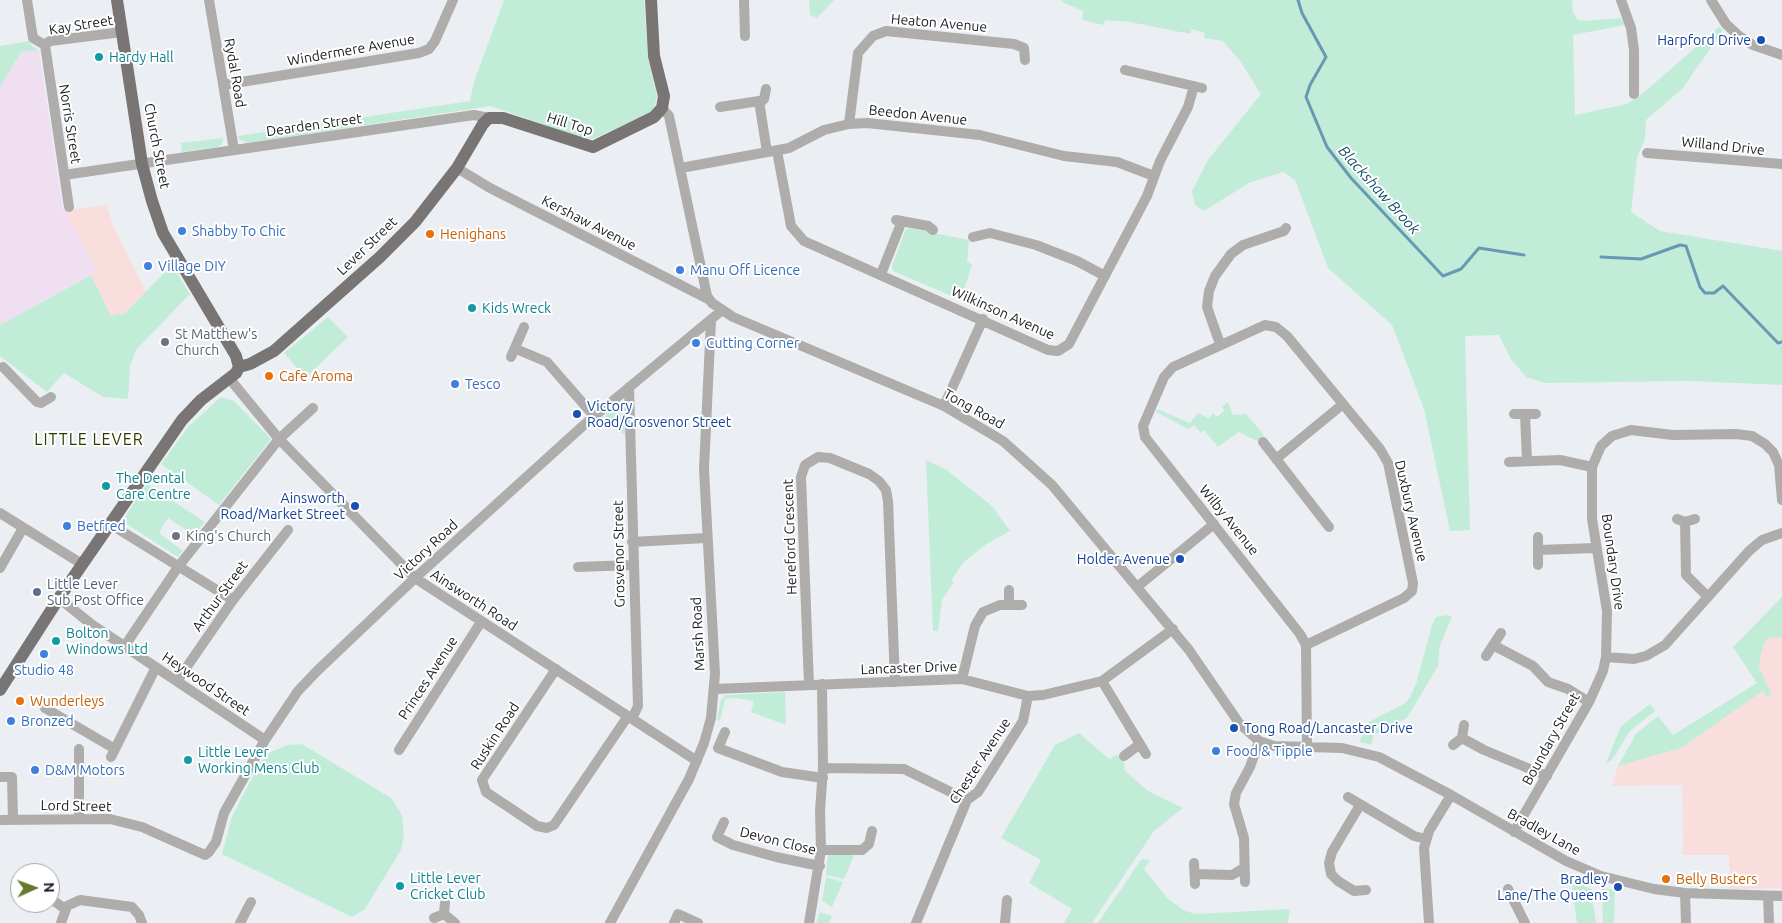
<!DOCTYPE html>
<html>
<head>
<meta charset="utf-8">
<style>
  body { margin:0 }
  #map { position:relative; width:1782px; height:923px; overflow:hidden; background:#ebeff3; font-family:Ubuntu,sans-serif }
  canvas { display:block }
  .north { position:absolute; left:10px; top:863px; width:50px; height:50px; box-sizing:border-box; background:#fff; border:1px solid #a3a4a5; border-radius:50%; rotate:88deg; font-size:14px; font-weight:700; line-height:20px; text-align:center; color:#1a1c1d }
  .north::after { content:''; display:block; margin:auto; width:18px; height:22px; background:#657a2a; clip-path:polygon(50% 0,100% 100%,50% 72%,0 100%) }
</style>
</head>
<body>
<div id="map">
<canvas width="1782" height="923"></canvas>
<div class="north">N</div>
</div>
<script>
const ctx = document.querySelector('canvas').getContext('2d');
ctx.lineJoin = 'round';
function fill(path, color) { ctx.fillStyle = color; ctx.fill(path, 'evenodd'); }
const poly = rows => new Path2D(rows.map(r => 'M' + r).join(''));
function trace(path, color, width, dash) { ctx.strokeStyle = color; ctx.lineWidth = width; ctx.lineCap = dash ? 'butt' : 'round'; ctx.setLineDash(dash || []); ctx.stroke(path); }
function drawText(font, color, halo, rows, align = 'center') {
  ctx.font = font + ' Ubuntu,sans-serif'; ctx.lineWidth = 4; ctx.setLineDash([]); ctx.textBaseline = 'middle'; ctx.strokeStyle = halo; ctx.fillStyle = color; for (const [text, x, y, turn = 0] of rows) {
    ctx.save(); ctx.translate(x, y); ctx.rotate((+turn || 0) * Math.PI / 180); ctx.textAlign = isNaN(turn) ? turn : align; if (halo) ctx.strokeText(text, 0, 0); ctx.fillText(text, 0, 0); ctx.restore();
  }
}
fill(poly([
  [106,205,114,227,146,292,122,316,119,313,111,316,91,275,96,271,65,210],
  [1782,597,1782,888,1730,889,1729,855,1683,855,1682,785,1612,786,1618,766,1681,748,1763,691,1733,647]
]), '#f9dedd');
fill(poly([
  [39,50,63,210,65,210,97,271,0,325,0,87,21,52]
]), '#f0dff0');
fill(poly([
  [504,0,644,0,648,57,657,96,654,109,649,113,593,139,579,137,491,106,248,143,239,139,238,136,470,101,474,82],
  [809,0,834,0,817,18,810,15],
  [1062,0,1572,0,1573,12,1578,20,1586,21,1621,18,1625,25,1573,35,1575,115,1627,104,1642,94,1719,27,1723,30,1683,88,1646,120,1645,139,1637,158,1631,212,1660,231,1782,251,1782,385,1689,381,1545,383,1526,377,1511,359,1499,335,1465,336,1470,530,1450,531,1424,409,1392,325,1328,268,1295,180,1283,172,1249,183,1204,211,1195,205,1192,191,1208,160,1261,94,1240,61,1223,41,1204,38,1205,33,1192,29,1190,34,1130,22,1105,20,1104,25,1082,20,1083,11,1062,2],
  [29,41,32,46,39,50,21,52,0,87,0,46],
  [223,138,222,144,218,147,182,152,181,143],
  [909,228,969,240,967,261,972,265,961,300,893,271,892,266,906,229],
  [172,265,190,294,136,350,130,366,128,399,103,397,64,373,47,392,0,356,0,325,91,275,111,316,119,313,122,316],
  [328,317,348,337,305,378,284,353],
  [221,397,234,401,271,439,219,505,161,464,189,426],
  [1228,402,1233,415,1246,414,1264,435,1257,441,1239,432,1218,447,1204,430,1201,433,1194,425,1188,429,1156,412,1157,409,1190,423,1198,413,1208,418,1214,413,1217,417,1224,411,1222,406],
  [619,403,624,405,625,435,600,421],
  [926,460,947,470,992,506,1010,531,985,545,963,563,951,580,954,582,942,600,938,631,933,631],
  [147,484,205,522,192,537,187,534,188,531,168,518,159,533,183,551,178,557,122,521],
  [1782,597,1782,637,1768,638,1763,646,1760,657,1759,667,1771,694,1767,698,1763,691,1681,748,1618,766,1636,734,1658,716,1673,735,1757,683,1733,647],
  [1446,615,1452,617,1440,645,1438,666,1407,718,1374,735,1371,745,1360,742,1365,724,1404,704,1410,697,1416,684,1432,625,1436,617],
  [785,692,786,725,751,712,754,701,735,698,725,699,720,721,717,719,721,700,726,695],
  [1650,704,1655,711,1630,731,1612,760,1606,763,1621,726],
  [1079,733,1109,759,1117,754,1125,763,1124,770,1148,791,1183,808,1154,831,1092,923,1064,923,1072,909,1029,883,1041,860,1001,838,1055,745],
  [302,744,391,798,402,815,404,835,401,850,365,909,352,917,222,854,232,816,261,761,271,752,288,745],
  [855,853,844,879,826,875,828,854],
  [1143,859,1150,860,1144,869,1168,899,1185,911,1196,914,1290,909,1288,923,1098,923,1140,861],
  [826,877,843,882,832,907,822,901],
  [1571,880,1591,889,1596,923,1577,923],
  [1602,888,1615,890,1614,923,1603,923],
  [820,912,832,916,829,923,816,923]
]), '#c1edd8');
trace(poly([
  [1298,0,1302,13,1326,57,1310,85,1306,97,1327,147,1351,178,1443,276,1461,269,1479,248,1524,255],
  [1601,257,1641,259,1680,245,1686,246,1700,287,1705,293,1714,293,1723,286,1778,343,1782,342]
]), '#6899b4', 3);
trace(poly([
  [27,0,33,38,45,45],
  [209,0,234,150],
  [744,0,745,36],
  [1621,0,1631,28,1634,50,1634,94],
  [1711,0,1726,24,1739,36,1753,45,1782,55],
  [45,45,69,207],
  [45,45,50,41,122,32],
  [1125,70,1202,88],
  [223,85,419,53,429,49,435,41,453,0],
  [760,103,764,99,766,89],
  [720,107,759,101,767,152],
  [662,108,669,116,707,296,712,303,733,317,944,406,1003,441,1052,485,1189,650,1239,723,1259,741,1274,746,1342,748,1379,757,1451,795,1566,861,1601,876,1654,889,1685,893,1782,896],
  [849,124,858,53,873,36,886,31,1014,44,1024,48,1025,60],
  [777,151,791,226,804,241,1048,350,1058,351,1069,344,1147,196,1160,161,1188,107,1194,86],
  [1647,153,1782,164],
  [457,168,490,188,710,300],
  [681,168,789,148,824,130,849,124,867,123,980,135,1064,156,1117,162,1154,176],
  [64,175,460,117,474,115,489,118],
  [896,220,928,226,933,230],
  [973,237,990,233,1036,245,1077,261,1105,276],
  [881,274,902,221],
  [1220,344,1207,307,1209,291,1215,276,1231,254,1243,245,1284,231,1286,228],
  [516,349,547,362,594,416],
  [511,357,524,327],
  [3,367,37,402,41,403,51,397],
  [229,378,279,439,415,578,697,761],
  [629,387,638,706,632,719],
  [944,406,983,319],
  [1514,414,1536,414],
  [1525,414,1527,461],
  [1263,442,1329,527],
  [1276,459,1343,404],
  [1509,462,1560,460,1592,467],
  [0,513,82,564],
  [1677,519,1685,522,1695,519],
  [1685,522,1686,575,1708,597],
  [110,524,233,600],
  [1538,537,1538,565],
  [632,542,706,538],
  [1538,550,1595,548],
  [578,567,632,565],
  [0,568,23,528],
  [1137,587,1214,524],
  [59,598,91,624,265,740],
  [1009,604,1009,590],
  [1306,645,1404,598,1412,591,1413,583,1388,463,1380,449,1287,336,1276,327,1265,325,1173,367,1164,377,1143,426,1145,437,1300,634,1306,645,1307,747],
  [1493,645,1533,666,1548,682,1568,689,1589,702],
  [124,647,178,567,279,439,313,408],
  [1486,656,1501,633],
  [1606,657,1634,659,1646,656,1665,645,1749,551,1762,540,1782,533],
  [556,669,482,780,486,792,537,826,547,828,554,825,628,716],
  [962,679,975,626,983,612,1000,605,1022,605],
  [177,681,233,600,288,530],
  [1102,681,1146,754],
  [809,685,801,477,805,465,818,457,830,458,869,474,879,481,886,490,888,501,895,682],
  [714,689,962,679,1028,696,1043,695,1102,681,1173,629],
  [45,708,115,749],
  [725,732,718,748,782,772,823,778],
  [1462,738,1484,750,1547,776],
  [1453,745,1462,738,1464,725],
  [79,749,79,819],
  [399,750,481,622],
  [1124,756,1140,744],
  [111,757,156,667],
  [823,768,904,769,967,800],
  [0,777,12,777,13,820],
  [1348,797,1414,836,1426,839],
  [1360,805,1332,852,1329,863,1331,874,1338,881,1354,891,1366,890],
  [0,820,110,819,142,827,205,855,209,852,216,842,224,813,265,740,298,691,317,671,415,578,585,424,721,311],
  [724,822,717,837,733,845,776,857,820,866],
  [1514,832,1589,702,1603,671,1606,657,1607,611,1592,519,1592,467,1601,446,1612,436,1631,430,1673,435,1736,434,1752,436,1765,444,1773,452,1779,465,1782,500],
  [821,850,862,850,869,844,872,831],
  [1194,863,1195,884],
  [1195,874,1232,875,1244,868],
  [1245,882,1244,838,1234,804,1236,793,1250,767,1259,741],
  [50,886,53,883],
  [1508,889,1525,923],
  [1685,893,1686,923],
  [1768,896,1769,923],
  [50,898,65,909],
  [444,914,455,923],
  [434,918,444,914,445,902],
  [61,923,67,906,80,900,132,907,139,915,142,923],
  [240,923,251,902],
  [610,923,689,779,704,743,711,718,715,674,704,469,711,320],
  [674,923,678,914,698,923],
  [809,923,821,850,820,811,823,768,822,684],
  [916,923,967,800,978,792,1023,721,1028,696],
  [1005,923,1007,900],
  [1429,923,1424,848,1429,831,1451,795]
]), '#afacac', 10);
trace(poly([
  [117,0,142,164,152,201,163,233,236,356,239,367],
  [239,367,250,364,274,351,380,257,415,222,457,168,483,124,489,118,503,118,593,147,654,117,662,108,664,96,654,56,651,0],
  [0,690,59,598,182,420,201,400,236,373,239,367]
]), '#797574', 12);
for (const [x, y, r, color] of [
  [1761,40,5,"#1a4fb4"],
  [99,57,5,"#0f9aa8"],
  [182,231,5,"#3f7fe0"],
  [430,234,5,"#e8710a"],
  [148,266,5,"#3f7fe0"],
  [680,270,5,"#3f7fe0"],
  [472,308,5,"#0f9aa8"],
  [165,342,5,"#6b7280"],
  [696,343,5,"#3f7fe0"],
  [269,376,5,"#e8710a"],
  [455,384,5,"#3f7fe0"],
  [577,414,5,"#1a4fb4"],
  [106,486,5,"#0f9aa8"],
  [355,506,5,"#1a4fb4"],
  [67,526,5,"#3f7fe0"],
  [176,536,5,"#6b7280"],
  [1180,559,5,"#1a4fb4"],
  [37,592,5,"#5c6f8a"],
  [56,641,5,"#0f9aa8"],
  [44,654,5,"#3f7fe0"],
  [20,701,5,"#e8710a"],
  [11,721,5,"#3f7fe0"],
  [1234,728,5,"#1a4fb4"],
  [1216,751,5,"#3f7fe0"],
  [188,760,5,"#0f9aa8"],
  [35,770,5,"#3f7fe0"],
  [1666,879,5,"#e8710a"],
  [400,886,5,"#0f9aa8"],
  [1618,887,5,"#1a4fb4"]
]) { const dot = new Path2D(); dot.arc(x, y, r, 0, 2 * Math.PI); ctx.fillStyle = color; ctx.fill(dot); trace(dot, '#fff', 2); }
drawText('14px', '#1a1c1d', '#fff', [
  ["Heaton Avenue",939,23,5],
  ["Kay Street",81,25,-9],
  ["Windermere Avenue",351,50,-10],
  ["Rydal Road",235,73,80],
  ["Beedon Avenue",918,115,6],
  ["Norris Street",70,124,81],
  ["Hill Top",570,124,17],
  ["Dearden Street",314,125,-8],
  ["Church Street",157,146,79],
  ["Willand Drive",1723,146,6],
  ["Kershaw Avenue",589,223,27],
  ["Lever Street",367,246,-44],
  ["Wilkinson Avenue",1003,313,24],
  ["Tong Road",974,409,29],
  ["Duxbury Avenue",1411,511,77],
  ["Wilby Avenue",1229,520,51],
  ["Hereford Crescent",790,537,-92],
  ["Victory Road",426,550,-43],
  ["Grosvenor Street",619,554,-91],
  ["Boundary Drive",1613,562,82],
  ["Arthur Street",220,596,-54],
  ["Ainsworth Road",474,600,33],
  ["Marsh Road",698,634,-93],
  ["Lancaster Drive",909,668,-2],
  ["Princes Avenue",428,678,-57],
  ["Heywood Street",206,684,34],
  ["Ruskin Road",495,736,-57],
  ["Boundary Street",1551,739,-61],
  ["Chester Avenue",980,761,-57],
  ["Lord Street",76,806,1],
  ["Bradley Lane",1544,832,29],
  ["Devon Close",778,841,14]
]);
drawText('14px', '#164399', '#fff', [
  ["Harpford Drive",1751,40],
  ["Victory",587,406,"left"],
  ["Road/Grosvenor Street",587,422,"left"],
  ["Ainsworth",345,498],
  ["Road/Market Street",345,514],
  ["Holder Avenue",1170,559],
  ["Tong Road/Lancaster Drive",1244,728,"left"],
  ["Bradley",1608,879],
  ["Lane/The Queens",1608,895]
], 'right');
drawText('14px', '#0d838f', '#fff', [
  ["Hardy Hall",109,57],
  ["Kids Wreck",482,308],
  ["The Dental",116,478],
  ["Care Centre",116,494],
  ["Bolton",66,633],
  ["Windows Ltd",66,649],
  ["Little Lever",198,752],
  ["Working Mens Club",198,768],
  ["Little Lever",410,878],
  ["Cricket Club",410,894]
], 'left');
drawText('14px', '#366cbe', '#fff', [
  ["Shabby To Chic",192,231],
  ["Village DIY",158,266],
  ["Manu Off Licence",690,270],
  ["Cutting Corner",706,343],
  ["Tesco",465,384],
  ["Betfred",77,526],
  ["Studio 48",44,670,"center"],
  ["Bronzed",21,721],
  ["Food & Tipple",1226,751],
  ["D&M Motors",45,770]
], 'left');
drawText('14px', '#c56008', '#fff', [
  ["Henighans",440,234],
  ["Cafe Aroma",279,376],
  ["Wunderleys",30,701],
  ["Belly Busters",1676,879]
], 'left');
drawText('14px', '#5b616d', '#fff', [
  ["St Matthew's",175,334],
  ["Church",175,350],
  ["King's Church",186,536]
], 'left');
drawText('14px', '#4e5e75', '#fff', [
  ["Little Lever",47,584],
  ["Sub Post Office",47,600]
], 'left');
drawText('italic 15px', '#174d67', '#fff', [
  ["Blackshaw Brook",1379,190,48]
]);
ctx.letterSpacing = '1px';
drawText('16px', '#2d3b00', '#fff', [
  ["LITTLE LEVER",89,440]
]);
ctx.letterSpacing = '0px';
</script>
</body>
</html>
